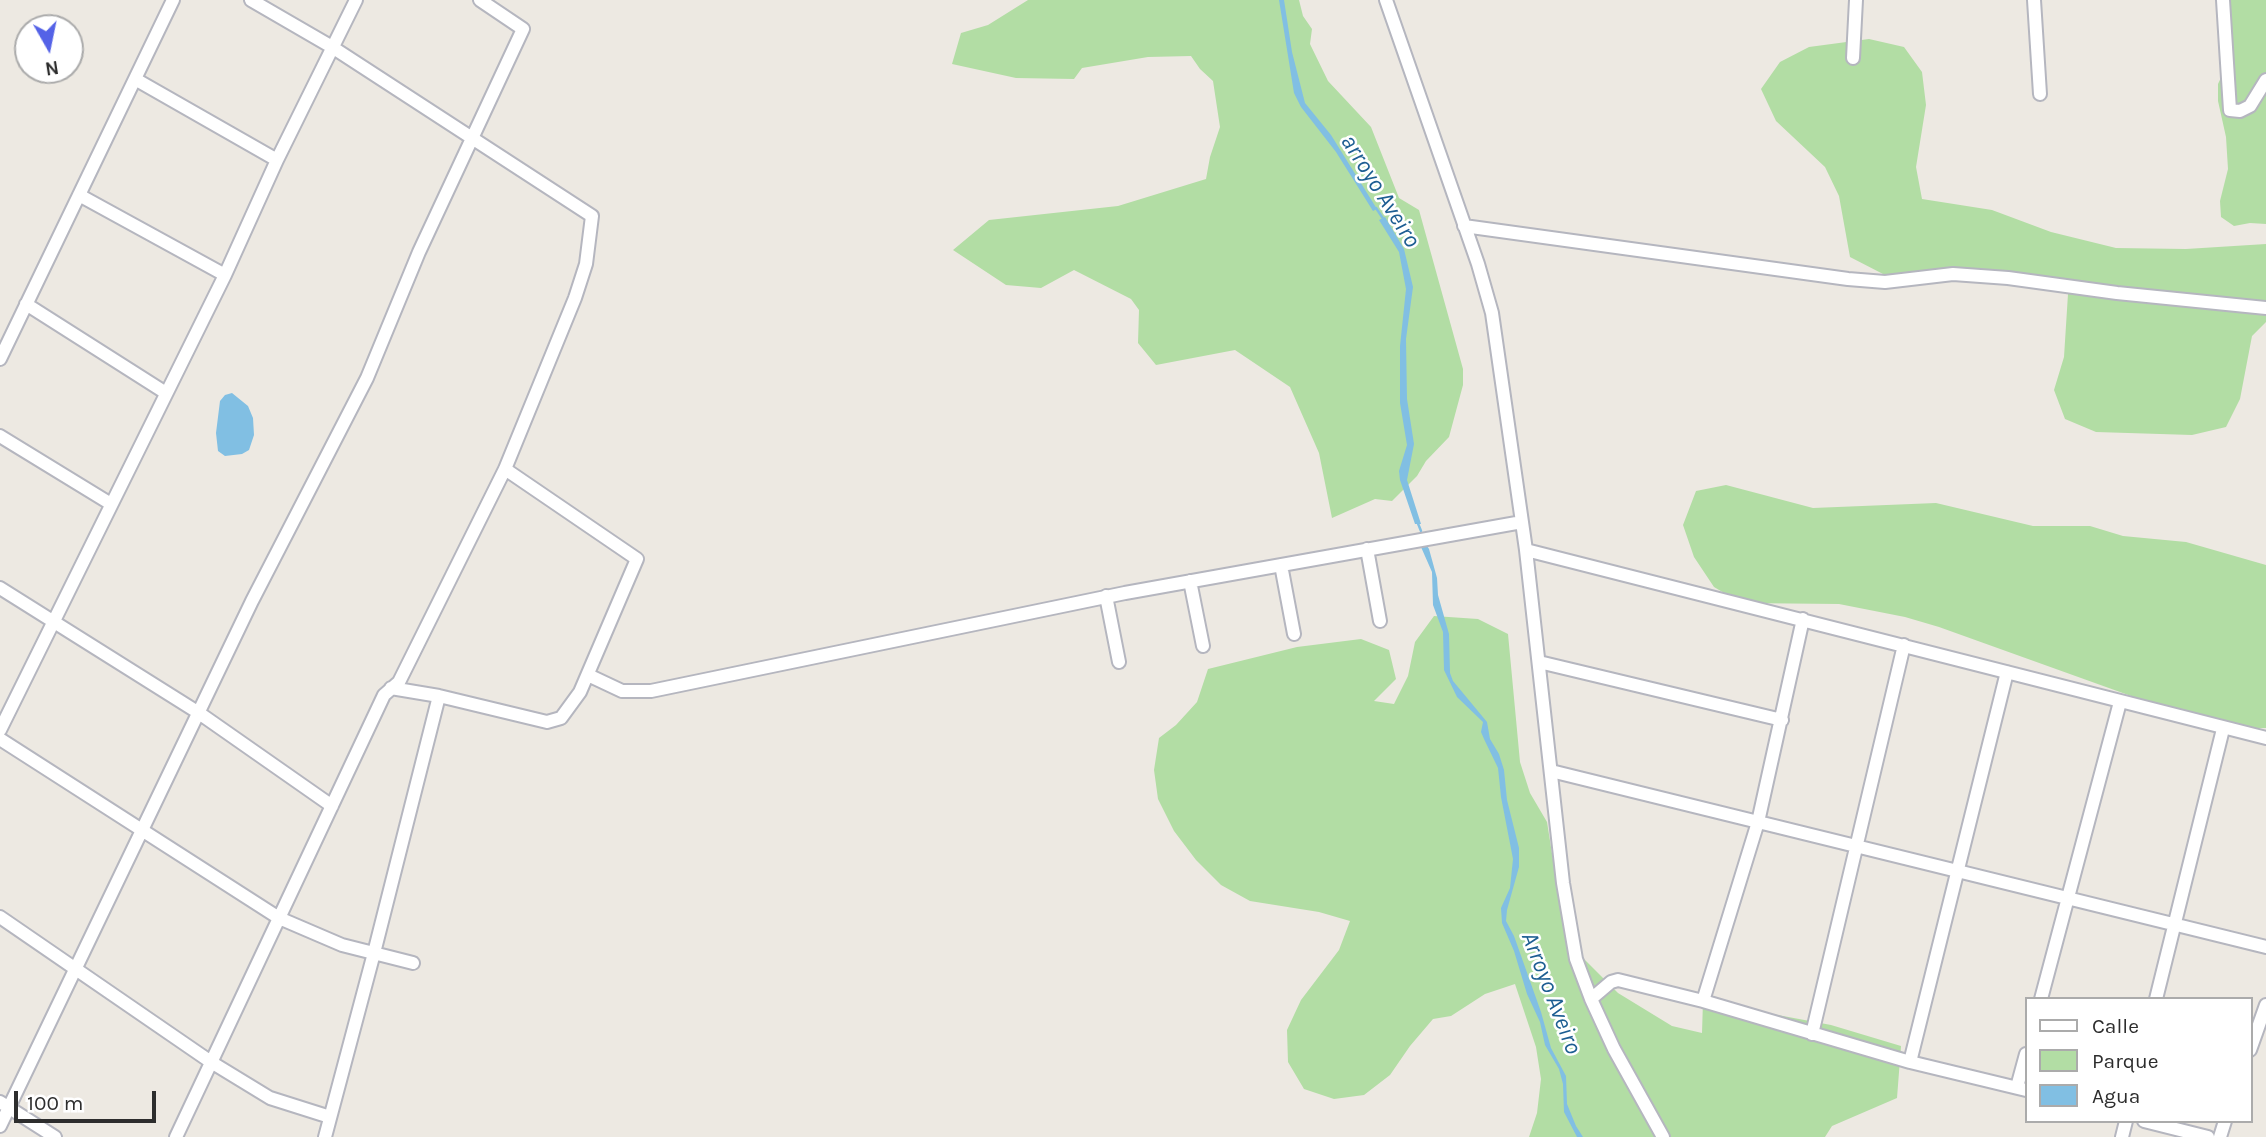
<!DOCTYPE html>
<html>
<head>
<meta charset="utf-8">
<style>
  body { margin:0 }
  #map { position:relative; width:2266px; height:1137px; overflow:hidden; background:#ede9e2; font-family:Karla,sans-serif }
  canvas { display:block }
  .legend { position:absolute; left:2025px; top:997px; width:228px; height:126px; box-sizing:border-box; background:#fff; border:2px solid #ababab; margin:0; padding:9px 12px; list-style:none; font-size:21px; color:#2d2d2d }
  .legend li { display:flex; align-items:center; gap:14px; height:35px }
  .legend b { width:35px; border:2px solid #ababab }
  .north { position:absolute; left:14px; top:14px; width:70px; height:70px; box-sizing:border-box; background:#fff; border:2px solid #ababab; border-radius:50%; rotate:171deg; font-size:19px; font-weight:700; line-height:28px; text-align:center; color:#2d2d2d }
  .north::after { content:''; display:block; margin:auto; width:24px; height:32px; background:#5462e7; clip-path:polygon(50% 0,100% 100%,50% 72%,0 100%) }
  .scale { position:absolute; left:14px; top:1091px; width:142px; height:32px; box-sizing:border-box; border:4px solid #2d2d2d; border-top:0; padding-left:9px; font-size:21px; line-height:24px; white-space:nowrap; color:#2d2d2d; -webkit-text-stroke:5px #fff; paint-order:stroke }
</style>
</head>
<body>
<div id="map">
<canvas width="2266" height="1137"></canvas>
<ul class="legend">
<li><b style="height:9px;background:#fff"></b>Calle</li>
<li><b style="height:19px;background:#b2dda4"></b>Parque</li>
<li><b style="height:19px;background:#81bfe3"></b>Agua</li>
</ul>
<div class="north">N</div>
<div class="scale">100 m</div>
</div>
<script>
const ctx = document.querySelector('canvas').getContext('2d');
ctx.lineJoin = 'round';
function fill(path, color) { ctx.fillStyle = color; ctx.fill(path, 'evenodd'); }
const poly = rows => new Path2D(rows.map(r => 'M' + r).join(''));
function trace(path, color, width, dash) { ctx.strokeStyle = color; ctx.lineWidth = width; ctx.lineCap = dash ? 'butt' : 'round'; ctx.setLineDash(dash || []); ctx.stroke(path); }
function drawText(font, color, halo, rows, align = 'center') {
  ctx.font = font + ' Karla,sans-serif'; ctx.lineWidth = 5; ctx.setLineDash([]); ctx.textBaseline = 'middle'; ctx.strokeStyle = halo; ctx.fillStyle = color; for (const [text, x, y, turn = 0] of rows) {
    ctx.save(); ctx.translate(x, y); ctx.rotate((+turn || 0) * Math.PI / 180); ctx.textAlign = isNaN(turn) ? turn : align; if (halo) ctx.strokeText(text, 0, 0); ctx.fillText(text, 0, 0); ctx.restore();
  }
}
fill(poly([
  [1028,0,1299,0,1303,16,1312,29,1310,44,1328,81,1371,127,1399,198,1419,210,1463,369,1463,385,1449,437,1426,461,1417,476,1392,501,1375,499,1332,518,1319,453,1290,387,1235,350,1156,365,1138,343,1139,310,1131,299,1074,270,1041,288,1006,285,953,250,989,220,1118,206,1206,179,1210,157,1220,127,1213,81,1200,69,1191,56,1148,57,1082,68,1074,79,1016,78,952,64,961,33,988,25],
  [2218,0,2266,0,2266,224,2250,223,2234,226,2221,217,2220,201,2228,169,2226,137,2218,101,2218,84,2225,69],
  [1869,39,1904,47,1922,72,1926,105,1916,167,1922,199,1992,210,2051,232,2116,248,2186,249,2266,244,2266,322,2252,336,2240,399,2226,427,2192,435,2096,432,2065,419,2054,390,2064,357,2068,294,1988,275,1918,277,1883,274,1850,257,1839,196,1825,167,1776,121,1761,89,1780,62,1809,47],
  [1726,485,1813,508,1936,503,2033,526,2090,526,2123,536,2186,542,2266,565,2266,728,2223,729,1939,627,1905,617,1839,604,1741,603,1714,587,1694,557,1683,525,1696,491],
  [1434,616,1478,619,1508,634,1520,762,1530,793,1547,822,1561,910,1575,938,1578,953,1618,993,1672,1026,1702,1033,1703,1001,1831,1025,1901,1046,1897,1098,1832,1126,1825,1137,1529,1137,1537,1113,1541,1079,1536,1047,1515,984,1485,994,1451,1016,1433,1019,1410,1046,1390,1075,1364,1095,1334,1099,1304,1089,1288,1062,1287,1030,1301,1000,1339,950,1350,921,1319,912,1250,901,1221,885,1196,860,1174,831,1158,799,1154,770,1159,738,1176,725,1197,702,1208,669,1297,647,1361,639,1389,650,1396,679,1374,701,1394,704,1408,676,1415,642]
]), '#b2dda4');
fill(poly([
  [1279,0,1284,0,1292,52,1305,103,1331,135,1377,209,1373,211,1336,152,1301,107,1294,93],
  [1385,217,1404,249,1413,287,1406,339,1407,399,1414,444,1407,480,1421,524,1415,524,1400,480,1399,471,1407,445,1400,403,1400,346,1406,289,1399,252,1379,220],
  [232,393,248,406,253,418,254,435,249,450,242,454,225,456,218,451,216,433,220,401,225,395],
  [1424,541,1429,549,1437,578,1438,595,1449,634,1450,673,1453,681,1487,722,1490,739,1499,754,1504,770,1507,800,1519,848,1519,867,1507,910,1506,921,1514,936,1541,1012,1551,1048,1566,1076,1567,1104,1576,1126,1583,1137,1577,1137,1564,1112,1563,1084,1559,1069,1545,1045,1540,1022,1527,994,1514,951,1502,923,1501,908,1510,888,1513,859,1501,797,1498,768,1484,739,1481,732,1483,722,1457,697,1444,670,1443,632,1433,605,1432,572,1421,547,1421,542]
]), '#81bfe3');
trace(poly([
  [1376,208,1384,220],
  [1417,521,1421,531]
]), '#81bfe3', 2.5);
const minor = poly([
  [1386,0,1478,264,1492,313,1526,550,1563,883,1576,959,1591,999,1614,1049,1663,1137],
  [2034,0,2040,94],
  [2223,0,2230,110,2240,111,2250,106,2266,80],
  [1853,58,1856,0],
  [135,79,277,160],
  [79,195,225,275],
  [1464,226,1848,279,1885,282,1953,274,2008,278,2117,293,2266,308],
  [26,304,166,393],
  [0,359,173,0],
  [0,436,111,504],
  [1367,549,1380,621],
  [1526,550,2266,738],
  [1281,565,1294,634],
  [1190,581,1203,646],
  [0,588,199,713,332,806],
  [1106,596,1119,662],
  [1539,662,1782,720],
  [588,675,622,691,651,691,1125,593,1522,522],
  [391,688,439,696,547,722,561,718,580,692,637,559,505,469],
  [0,730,225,275,277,160,356,0],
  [0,739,279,918,342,945,413,963],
  [1551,771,2266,947],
  [0,917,211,1062,270,1098,330,1117],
  [1591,999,1611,982,1618,980,1703,1001,1910,1062,2026,1090],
  [2041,999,2120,702],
  [2156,999,2223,729],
  [1703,1001,1758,822,1803,619],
  [1812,1034,1904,645],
  [2250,1050,2266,1005],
  [1910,1062,2007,672],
  [2017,1087,2026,1054],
  [0,1102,55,1137],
  [2144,1121,2208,1137],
  [0,1126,252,601,367,378,419,252,523,29,480,0],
  [176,1137,384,695,399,682,505,469,575,298,586,264,592,216,332,47,251,0],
  [325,1137,374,953,439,696],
  [2122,1137,2126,1121],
  [2220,1137,2225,1121]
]);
trace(minor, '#b5b6bf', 16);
trace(minor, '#fff', 12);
drawText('italic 24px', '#1d5e92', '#fff', [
  ["arroyo Aveiro",1380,191,58],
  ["Arroyo Aveiro",1551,993,69]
]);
</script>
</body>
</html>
